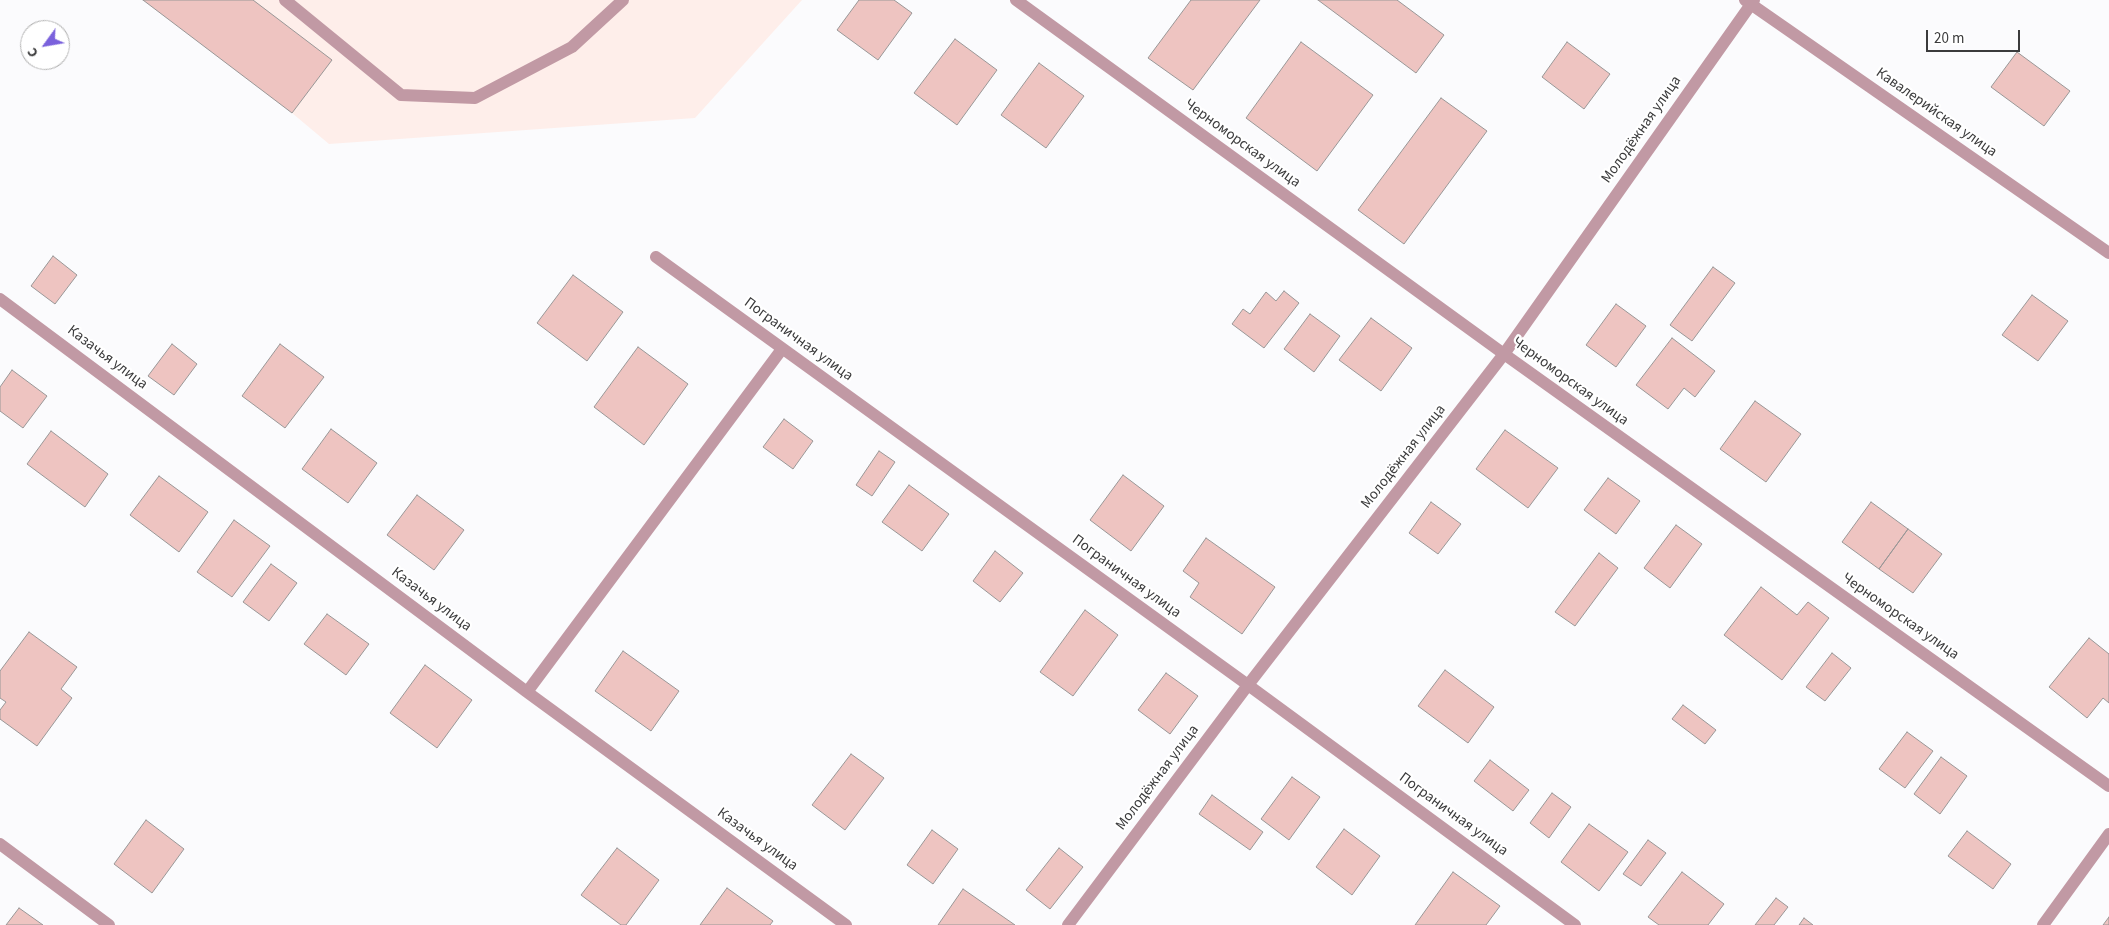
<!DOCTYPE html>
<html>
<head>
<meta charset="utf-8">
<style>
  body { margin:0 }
  #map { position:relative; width:2109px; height:925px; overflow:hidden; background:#fbfbfd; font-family:"Source Sans 3",sans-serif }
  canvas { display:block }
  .north { position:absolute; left:20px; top:20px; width:50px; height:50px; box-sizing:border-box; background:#fff; border:1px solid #b1b1b1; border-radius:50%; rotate:238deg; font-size:14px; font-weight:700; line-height:20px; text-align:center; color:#3b3b3c }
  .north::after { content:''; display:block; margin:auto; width:18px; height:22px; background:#7a61dc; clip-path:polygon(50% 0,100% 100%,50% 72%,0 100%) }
  .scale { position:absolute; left:1926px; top:30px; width:94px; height:22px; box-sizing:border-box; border:2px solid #3b3b3c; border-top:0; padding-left:6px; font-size:15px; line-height:18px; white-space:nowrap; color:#3b3b3c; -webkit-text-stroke:4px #fff; paint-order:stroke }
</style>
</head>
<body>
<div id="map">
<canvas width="2109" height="925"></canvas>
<div class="north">С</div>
<div class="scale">20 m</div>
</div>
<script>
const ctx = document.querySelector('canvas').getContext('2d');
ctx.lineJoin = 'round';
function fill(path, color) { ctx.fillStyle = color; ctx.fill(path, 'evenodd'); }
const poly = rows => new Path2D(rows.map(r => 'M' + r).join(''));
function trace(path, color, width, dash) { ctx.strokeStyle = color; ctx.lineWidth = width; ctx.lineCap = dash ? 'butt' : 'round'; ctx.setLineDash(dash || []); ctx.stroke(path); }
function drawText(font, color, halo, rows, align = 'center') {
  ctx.font = font + ' "Source Sans 3",sans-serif'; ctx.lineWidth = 4.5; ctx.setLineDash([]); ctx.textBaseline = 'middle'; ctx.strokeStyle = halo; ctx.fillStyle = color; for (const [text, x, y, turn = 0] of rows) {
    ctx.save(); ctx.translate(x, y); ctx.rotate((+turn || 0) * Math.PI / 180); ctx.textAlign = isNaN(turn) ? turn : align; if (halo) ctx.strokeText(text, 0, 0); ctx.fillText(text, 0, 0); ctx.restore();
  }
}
fill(poly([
  [143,0,802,0,695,118,329,144,292,113]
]), '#feeeea');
const building = poly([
  [143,0,253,0,332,60,292,113,143,0],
  [859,0,894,0,912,13,878,60,837,30,859,0],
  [1191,0,1260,0,1193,90,1148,58,1191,0],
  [1318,0,1397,0,1444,35,1416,73,1318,0],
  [955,39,997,70,957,125,914,93,955,39],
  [1301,42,1373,95,1317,171,1246,118,1301,42],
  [1567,42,1610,74,1584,109,1542,77,1567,42],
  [2017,52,2070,91,2044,126,1991,87,2017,52],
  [1039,63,1084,96,1046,148,1001,115,1039,63],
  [1441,98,1487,131,1404,244,1358,210,1441,98],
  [53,256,77,275,55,304,31,286,53,256],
  [1713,267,1735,283,1692,341,1670,325,1713,267],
  [573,275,623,312,587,361,537,323,573,275],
  [1284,291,1299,303,1264,348,1232,324,1243,309,1250,314,1266,292,1276,301,1284,291],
  [2032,295,2068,321,2038,361,2002,335,2032,295],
  [1616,304,1646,326,1616,367,1586,345,1616,304],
  [1310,314,1340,336,1314,372,1284,349,1310,314],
  [1371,318,1412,348,1381,391,1339,360,1371,318],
  [1672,338,1715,371,1695,397,1684,388,1668,409,1636,385,1672,338],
  [172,344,197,364,174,395,148,376,172,344],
  [280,344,324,377,285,428,242,396,280,344],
  [638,347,688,384,644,445,594,407,638,347],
  [12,370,47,396,23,428,0,411,0,387,12,370],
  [1755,401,1801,434,1766,482,1720,449,1755,401],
  [784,419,813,441,793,469,763,447,784,419],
  [331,429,377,463,348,503,302,469,331,429],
  [1505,430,1558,468,1528,508,1476,469,1505,430],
  [51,431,108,474,85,507,27,464,51,431],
  [879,451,895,462,872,496,856,485,879,451],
  [1123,475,1164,506,1131,551,1090,520,1123,475],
  [159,476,208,512,179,552,130,515,159,476],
  [1608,478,1640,501,1616,534,1584,510,1608,478],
  [909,485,949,514,922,551,882,522,909,485],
  [417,495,464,530,434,570,387,535,417,495],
  [1431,502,1461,524,1438,554,1409,533,1431,502],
  [1871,502,1908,529,1879,569,1842,542,1871,502],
  [234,520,270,546,232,597,197,572,234,520],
  [1676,525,1702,544,1670,588,1644,568,1676,525],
  [1908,529,1942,554,1913,593,1879,569,1908,529],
  [1206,538,1275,587,1242,634,1190,597,1199,583,1183,571,1206,538],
  [995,551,1023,573,1000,602,973,581,995,551],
  [1599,553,1618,568,1575,626,1555,612,1599,553],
  [271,564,297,583,269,621,243,602,271,564],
  [1761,587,1797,615,1808,602,1829,618,1782,680,1724,635,1761,587],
  [1085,610,1118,635,1073,696,1040,672,1085,610],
  [327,614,369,644,346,675,304,644,327,614],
  [29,632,77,667,61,689,72,698,37,746,0,719,0,710,6,702,0,698,0,671,29,632],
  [2089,638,2109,654,2109,703,2103,698,2087,718,2049,687,2089,638],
  [623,651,679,691,651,731,595,691,623,651],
  [1832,653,1851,668,1825,701,1806,687,1832,653],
  [425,665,472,700,437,748,390,713,425,665],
  [1445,670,1494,707,1468,743,1418,706,1445,670],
  [1166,673,1198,696,1170,734,1138,710,1166,673],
  [1683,705,1716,730,1705,744,1672,719,1683,705],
  [1907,732,1933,751,1905,788,1879,769,1907,732],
  [851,754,884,778,845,830,812,805,851,754],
  [1941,757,1967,776,1940,814,1914,794,1941,757],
  [1490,760,1529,790,1513,811,1474,781,1490,760],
  [1292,777,1320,797,1289,840,1261,819,1292,777],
  [1552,793,1571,807,1549,838,1530,823,1552,793],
  [1212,795,1263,832,1250,850,1199,814,1212,795],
  [146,820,184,849,152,893,114,864,146,820],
  [1589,824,1628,852,1599,891,1561,862,1589,824],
  [1344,829,1380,856,1352,895,1316,867,1344,829],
  [932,830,958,849,933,884,907,865,932,830],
  [1967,831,2011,864,1993,889,1948,856,1967,831],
  [1648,840,1666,853,1641,886,1623,874,1648,840],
  [617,848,659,880,626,925,621,925,581,895,617,848],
  [1059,848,1083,867,1050,909,1026,890,1059,848],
  [1453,872,1500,906,1486,925,1415,925,1453,872],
  [1682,872,1724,904,1708,925,1659,925,1648,917,1682,872],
  [727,888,773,921,770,925,700,925,727,888],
  [963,889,1015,925,938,925,963,889],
  [1776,898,1788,907,1774,925,1755,925,1776,898],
  [19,908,43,925,6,925,19,908],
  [2109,917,2109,925,2103,925,2109,917],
  [1804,918,1813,925,1799,925,1804,918]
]);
fill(building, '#eec4c1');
trace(building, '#999797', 1);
trace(poly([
  [285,0,401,95,475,98,572,47,623,0],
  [1016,0,1504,354,2109,786],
  [1745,0,2109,253],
  [656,257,1248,685,1575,925],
  [0,299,527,692,846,925],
  [527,692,782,349],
  [0,844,109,925],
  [1068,925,1248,685,1504,354,1754,0],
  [2043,925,2109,834]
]), '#c199a4', 12);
drawText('15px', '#3b3b3c', '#fff', [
  ["Кавалерийская улица",1936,113,35],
  ["Молодёжная улица",1642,130,-55],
  ["Черноморская улица",1242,144,36],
  ["Пограничная улица",798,340,36],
  ["Казачья улица",107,358,37],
  ["Черноморская улица",1570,382,36],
  ["Молодёжная улица",1404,457,-52],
  ["Пограничная улица",1126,577,36],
  ["Казачья улица",431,600,37],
  ["Черноморская улица",1900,617,35],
  ["Молодёжная улица",1158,778,-53],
  ["Пограничная улица",1453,815,36],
  ["Казачья улица",757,840,36]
]);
</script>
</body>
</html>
